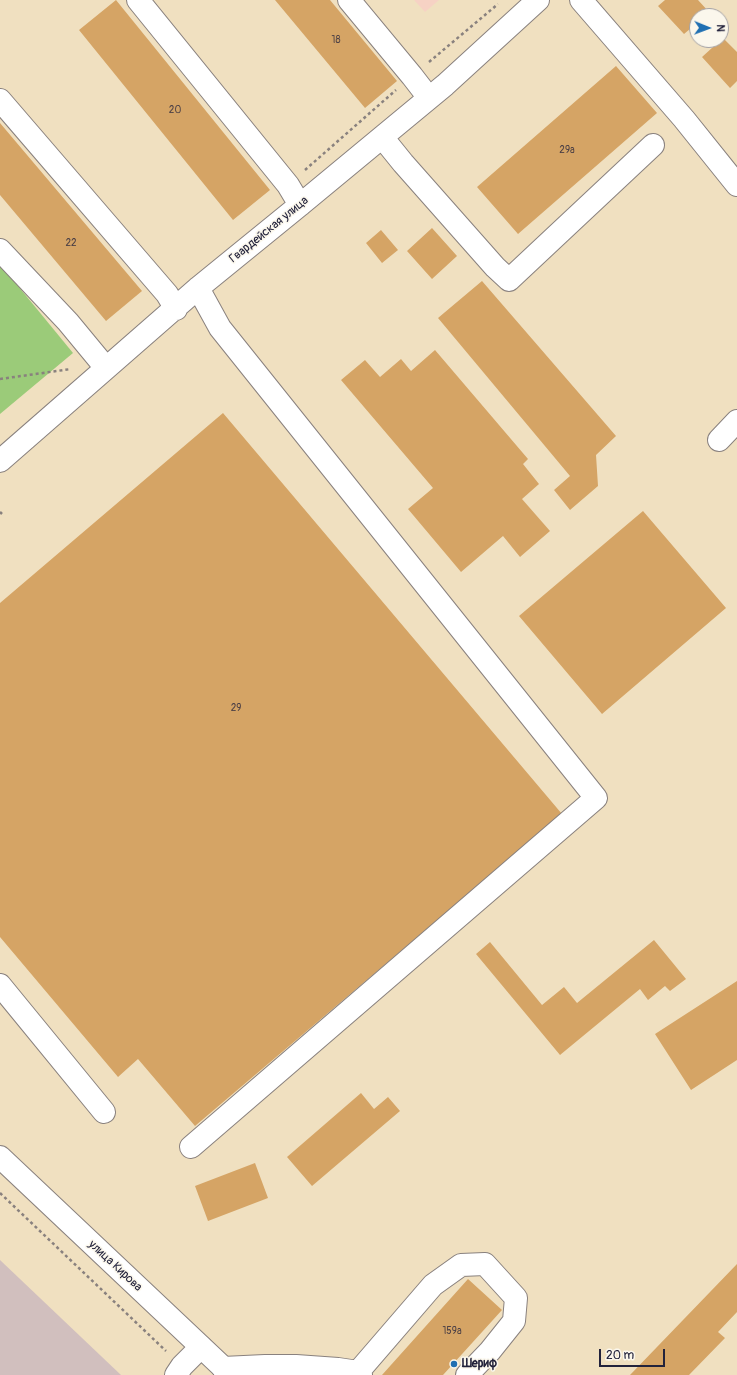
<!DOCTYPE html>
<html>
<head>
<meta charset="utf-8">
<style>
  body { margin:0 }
  #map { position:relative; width:737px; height:1375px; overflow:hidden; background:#f0e0c0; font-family:Pangolin,sans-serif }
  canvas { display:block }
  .north { position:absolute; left:689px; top:8px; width:40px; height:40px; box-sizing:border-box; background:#fbf7ec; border:1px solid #a4a2a5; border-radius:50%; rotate:91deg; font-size:11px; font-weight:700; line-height:16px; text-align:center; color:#22223b }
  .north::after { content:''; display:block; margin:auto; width:14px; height:18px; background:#1f6fb2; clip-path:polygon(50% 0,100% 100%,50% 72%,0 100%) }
  .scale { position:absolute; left:599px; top:1349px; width:66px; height:18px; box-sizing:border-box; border:2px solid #22223b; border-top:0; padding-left:5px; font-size:12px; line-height:14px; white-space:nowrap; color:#22223b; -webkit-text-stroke:3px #fbf7ec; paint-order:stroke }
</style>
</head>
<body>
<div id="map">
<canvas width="737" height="1375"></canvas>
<div class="north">N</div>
<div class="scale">20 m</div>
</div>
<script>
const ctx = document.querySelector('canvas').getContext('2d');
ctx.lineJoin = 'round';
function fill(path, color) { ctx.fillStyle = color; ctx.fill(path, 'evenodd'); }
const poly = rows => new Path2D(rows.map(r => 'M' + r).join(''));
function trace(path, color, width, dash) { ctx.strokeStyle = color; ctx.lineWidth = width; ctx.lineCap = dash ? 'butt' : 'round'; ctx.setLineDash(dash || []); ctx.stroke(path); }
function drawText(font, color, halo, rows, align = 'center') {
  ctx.font = font + ' Pangolin,sans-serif'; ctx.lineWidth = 3; ctx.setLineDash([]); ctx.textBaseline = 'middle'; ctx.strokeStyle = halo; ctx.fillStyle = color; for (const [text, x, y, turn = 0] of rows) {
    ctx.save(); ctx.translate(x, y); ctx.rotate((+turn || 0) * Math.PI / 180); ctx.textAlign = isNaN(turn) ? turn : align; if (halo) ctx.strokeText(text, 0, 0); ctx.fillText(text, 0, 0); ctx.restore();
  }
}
fill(poly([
  [414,0,439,0,425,12]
]), '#f6d2c4');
fill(poly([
  [0,1260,121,1375,0,1375]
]), '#d1bfbe');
fill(poly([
  [0,264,73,353,0,414]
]), '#9bcb79');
fill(poly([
  [116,0,270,190,233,220,79,30],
  [275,0,330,0,397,81,365,108],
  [665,0,698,0,709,12,704,16,697,16,697,23,684,34,658,6],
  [723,38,737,52,737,81,730,88,702,57],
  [616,66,657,113,518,234,477,187],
  [0,123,142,291,106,321,0,195],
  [432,228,457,256,432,279,407,251],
  [381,230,398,250,382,263,366,243],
  [482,281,616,436,596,455,598,486,570,510,554,490,570,476,438,318],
  [435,350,528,459,523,464,539,484,522,499,550,531,520,557,503,536,461,572,408,509,433,488,341,380,365,360,380,377,401,359,411,371],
  [223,413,562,814,195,1126,138,1059,118,1077,0,937,0,603],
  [643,511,726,608,602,714,519,616],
  [654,940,686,979,670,991,665,986,648,1000,640,989,560,1055,476,954,490,942,542,1005,564,987,577,1003],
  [737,981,737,1060,691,1090,655,1034],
  [361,1093,374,1109,388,1097,400,1111,312,1186,287,1157],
  [255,1163,268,1198,208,1221,195,1186],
  [737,1264,737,1312,718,1332,725,1338,689,1375,630,1375],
  [468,1279,502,1310,443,1375,382,1375]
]), '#d5a465');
const minor = poly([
  [138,0,288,185,300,205],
  [349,0,412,76,429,98],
  [581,0,684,119,737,185],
  [0,100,167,294,176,309],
  [382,137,403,163,495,267,509,280,653,145],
  [0,250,68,322,106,368],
  [719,440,737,421],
  [0,461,198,288,300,205,445,85,538,0],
  [0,985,104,1112],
  [191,1147,596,798,220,328,198,288],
  [223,1368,265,1366,296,1366,338,1369,358,1372,361,1375],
  [358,1372,433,1285,461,1265,485,1264,516,1298,514,1321,490,1351,467,1375],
  [176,1375,182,1366,201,1347]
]);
const major = poly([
  [0,1157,231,1375]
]);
trace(minor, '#89817e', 24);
trace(major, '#89817e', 24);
trace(poly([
  [429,62,498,4],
  [305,170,396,90],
  [0,379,71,369],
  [0,512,2,514],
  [0,1193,166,1351]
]), '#89817e', 2.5, [3, 3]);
trace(minor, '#fff', 22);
trace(major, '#fff', 22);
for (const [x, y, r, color] of [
  [454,1364,4,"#1f6fb2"]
]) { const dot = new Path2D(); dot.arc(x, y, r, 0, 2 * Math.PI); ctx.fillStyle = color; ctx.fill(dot); trace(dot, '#fbf7ec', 1.5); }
drawText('10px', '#4f4246', null, [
  ["18",336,40],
  ["20",175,110],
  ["29а",567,150],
  ["22",71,243],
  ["29",236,708],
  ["159а",452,1331]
]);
drawText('12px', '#22223b', '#fbf7ec', [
  ["Гвардейская улица",269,230,-39],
  ["улица Кирова",115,1266,43]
]);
drawText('bold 12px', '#22223b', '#fbf7ec', [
  ["Шериф",462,1364]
], 'left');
</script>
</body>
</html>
